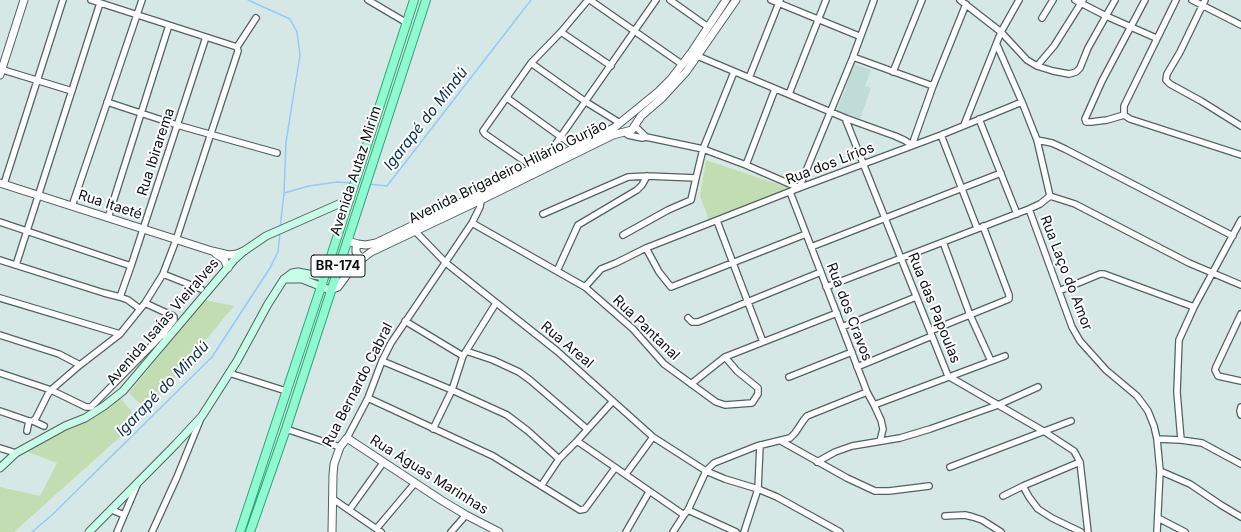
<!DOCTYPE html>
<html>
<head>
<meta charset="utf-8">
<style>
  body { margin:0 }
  canvas { display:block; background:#d5e8e6 }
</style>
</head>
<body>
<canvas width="1241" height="532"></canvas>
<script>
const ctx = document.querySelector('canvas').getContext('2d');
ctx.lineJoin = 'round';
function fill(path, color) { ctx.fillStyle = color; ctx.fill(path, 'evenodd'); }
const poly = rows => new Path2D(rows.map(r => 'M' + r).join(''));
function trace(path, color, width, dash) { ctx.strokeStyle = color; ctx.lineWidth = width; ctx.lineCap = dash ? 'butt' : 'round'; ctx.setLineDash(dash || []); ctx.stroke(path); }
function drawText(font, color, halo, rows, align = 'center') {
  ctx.font = font + ' Inter,sans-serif'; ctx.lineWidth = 4; ctx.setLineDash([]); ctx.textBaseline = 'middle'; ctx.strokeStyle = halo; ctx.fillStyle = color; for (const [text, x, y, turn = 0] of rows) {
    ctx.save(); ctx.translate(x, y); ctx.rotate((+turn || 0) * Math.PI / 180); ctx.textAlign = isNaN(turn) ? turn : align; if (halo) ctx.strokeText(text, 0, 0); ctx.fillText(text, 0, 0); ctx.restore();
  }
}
fill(poly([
  [854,64,871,70,865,86,871,88,860,119,837,111]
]), '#bfdcd9');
fill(poly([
  [706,160,789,188,789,191,709,220,700,196],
  [205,300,234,306,147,411,129,393],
  [120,398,139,420,14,532,0,532,0,487,40,496,57,463,25,451]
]), '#c3ddb2');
trace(poly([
  [248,0,290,19,297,32,300,55,286,142,284,192],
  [368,184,387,186,531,0],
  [280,228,284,193,309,186,337,182,352,183],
  [32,532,52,515,212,357,270,268,278,252,280,233]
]), '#93c9fd', 1.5);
const minor = poly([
  [91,0,237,47],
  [368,0,407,23],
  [590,0,683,65],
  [670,0,708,27],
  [771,0,859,36],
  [960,0,1001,32,1027,60,1037,66,1053,71,1069,74,1076,72,1080,68,1088,48,1115,0],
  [1075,0,1106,16,1156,38],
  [1192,0,1241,25],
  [1205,0,1180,52,1167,74,1166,80,1170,84,1201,101,1241,126],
  [1042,18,1053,0],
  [561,32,611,66],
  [997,45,1022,102,1037,140,1050,196],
  [237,47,256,18],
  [695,55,845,118,895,136,904,140,912,145,933,86,966,4],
  [853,57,933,86],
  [531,63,586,102,620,123],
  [1037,66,1054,46,1083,0],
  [0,69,72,91],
  [893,72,922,0],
  [749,78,780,0],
  [789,94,826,0],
  [507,98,575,147],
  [107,102,177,125,277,153],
  [1124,115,1107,120,1091,122,1086,122,1085,119,1102,81,1145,0],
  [1124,115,1124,106,1176,0],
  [1124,115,1130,119,1241,155],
  [845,118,948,376,1045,432,1074,451,1080,462,1088,532],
  [979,119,1017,214],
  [964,125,1001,32,1019,0],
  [635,126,646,137],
  [625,132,628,135,642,138,646,137,703,149,746,165,799,188,853,57,874,0],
  [941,135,977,228],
  [1037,140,1052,143,1065,149,1233,236],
  [543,162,656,0],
  [746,165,775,89],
  [533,167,485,134,483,131,531,63,561,32,588,0],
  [4,184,63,0],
  [790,192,867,392,874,405,881,420,883,429,880,441],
  [1050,196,1075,204,1189,263,1241,285],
  [72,206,142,0],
  [1029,209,1072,327,1080,341,1106,370,1137,396,1148,411,1154,426,1157,439,1160,471,1157,532],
  [543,214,628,177,647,176,696,178],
  [108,218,169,25],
  [717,221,763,342],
  [0,222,131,266],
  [472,223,585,287,633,329,664,364,716,402,725,405,752,403,758,394,758,388,737,371,725,357],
  [415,231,446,263,557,351,653,437,706,471,725,479,758,489,777,497,840,532],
  [623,235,668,210,691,200,696,178,703,149,734,72],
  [943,242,970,315,991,361],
  [811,247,1001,173],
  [646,248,659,272,671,287,806,234],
  [0,260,104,293,120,297,128,300,140,309],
  [16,265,100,3],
  [557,271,578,225,637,190,642,185,647,176],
  [163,274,201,289],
  [585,287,601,269,616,263,646,248,799,188,941,135,1022,102],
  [826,287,1029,209,1040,204,1050,196],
  [1059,291,1100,274,1104,274,1194,307],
  [120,297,131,266,206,37],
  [0,298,120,334],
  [145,303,173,316,174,317,174,320,163,334,166,336],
  [1241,314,1216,367,1215,370,1218,376,1241,381],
  [688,318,692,322,698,322,821,272],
  [405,321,463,356],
  [842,327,916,297],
  [930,331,1009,299,1009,295,983,226],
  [0,335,59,354,80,365],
  [466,351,493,360,519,372,530,380,587,429],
  [382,361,452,390,507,415,528,431,559,459],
  [857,367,932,336],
  [0,373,51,390,86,407,91,407,163,334],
  [229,373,286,391],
  [789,377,852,352],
  [691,384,725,357,837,313],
  [368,398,493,456,580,510,585,509,615,468],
  [874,405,1005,356],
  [1241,407,1240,411,1241,415],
  [0,411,29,421,33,421,36,418,48,394,51,390,80,365,120,334,145,303,163,274,176,240,238,51,237,47],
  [33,421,44,426],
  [286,429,340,447],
  [433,429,452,390,463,356,496,303],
  [27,431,29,421],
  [347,438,368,398,382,361,391,343,472,223,480,207,481,200],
  [1157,439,1181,440,1202,443,1241,464],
  [1181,440,1177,392,1179,340,1194,307,1241,220],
  [577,441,684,515],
  [781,441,847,478,875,491,889,491,929,486],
  [0,448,16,453],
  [817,462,835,452,852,446,900,438,930,429,998,405,1038,387],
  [950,467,1071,421],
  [1160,471,1190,484,1221,505,1241,517],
  [626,474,653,437],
  [541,486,559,459,577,441,613,401],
  [1023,486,1029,497,1038,509,1052,518,1081,532],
  [1003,496,1023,486,1080,462],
  [333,499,381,532],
  [350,509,383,463],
  [112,510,124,515],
  [688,510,736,532],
  [945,516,965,515,973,517,982,520,1001,532],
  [1158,518,1185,532],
  [377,528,415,483],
  [117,532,137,485],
  [152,532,177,477,201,418],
  [451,532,466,515],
  [626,532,649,492],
  [673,532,684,515,688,510,706,471,714,463,757,446,790,438,795,433,803,421,807,416,867,392],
  [744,532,758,489,760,445]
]);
const tertiary = poly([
  [0,75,24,0],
  [0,183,212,251,229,255,237,254,244,251],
  [347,241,358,244,366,245,376,243,598,137,615,127,658,92,671,79,691,53,726,0],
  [358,244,356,248,356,252,359,256,363,258],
  [216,254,224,259,228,268],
  [330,290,338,287,354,265,371,252,481,200,613,135,632,130,641,116,662,98,686,72,736,0],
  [332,532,333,475,334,464,340,447,347,438,441,500,466,515,499,532]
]);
const secondary = poly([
  [284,279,302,279,330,290],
  [0,468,16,453,65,426,85,418,104,406,123,391,234,260,244,251,266,236,350,199],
  [89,532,176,444,202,416,237,361,268,304,284,279,292,273,298,272,324,277]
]);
const primary = poly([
  [240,532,321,287,414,0],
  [250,532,286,429,426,0]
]);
trace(minor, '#526261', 8);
trace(tertiary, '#526261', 9);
trace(secondary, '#526261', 9);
trace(primary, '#30a678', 10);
trace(minor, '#fff', 5.5);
trace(tertiary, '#fff', 7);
trace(secondary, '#c7fce7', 7);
trace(primary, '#8ffacf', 8);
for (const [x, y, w] of [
  [338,266,54]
]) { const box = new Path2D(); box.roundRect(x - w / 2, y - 11, w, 22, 3); ctx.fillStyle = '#fff'; ctx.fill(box); trace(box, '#0b1211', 1); }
drawText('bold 13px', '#0b1211', null, [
  ["BR-174",338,266]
]);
drawText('14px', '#0b1211', '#fff', [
  ["Rua Ibirarema",156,152,-72],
  ["Rua dos Lírios",830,164,-21],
  ["Avenida Autaz Mirim",356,171,-72],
  ["Avenida Brigadeiro Hilário Gurjão",508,172,-26],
  ["Rua Itaeté",110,205,18],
  ["Rua Laço do Amor",1066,273,69],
  ["Rua das Papoulas",934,308,68],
  ["Rua dos Cravos",849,312,69],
  ["Avenida Isaías Vieiralves",163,322,-49],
  ["Rua Pantanal",646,328,44],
  ["Rua Areal",567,345,40],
  ["Rua Bernardo Cabral",358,385,-63],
  ["Rua Águas Marinhas",429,475,32]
]);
drawText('italic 15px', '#062f50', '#fff', [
  ["Igarapé do Mindú",426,119,-52],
  ["Igarapé do Mindú",163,389,-46]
]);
</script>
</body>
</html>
